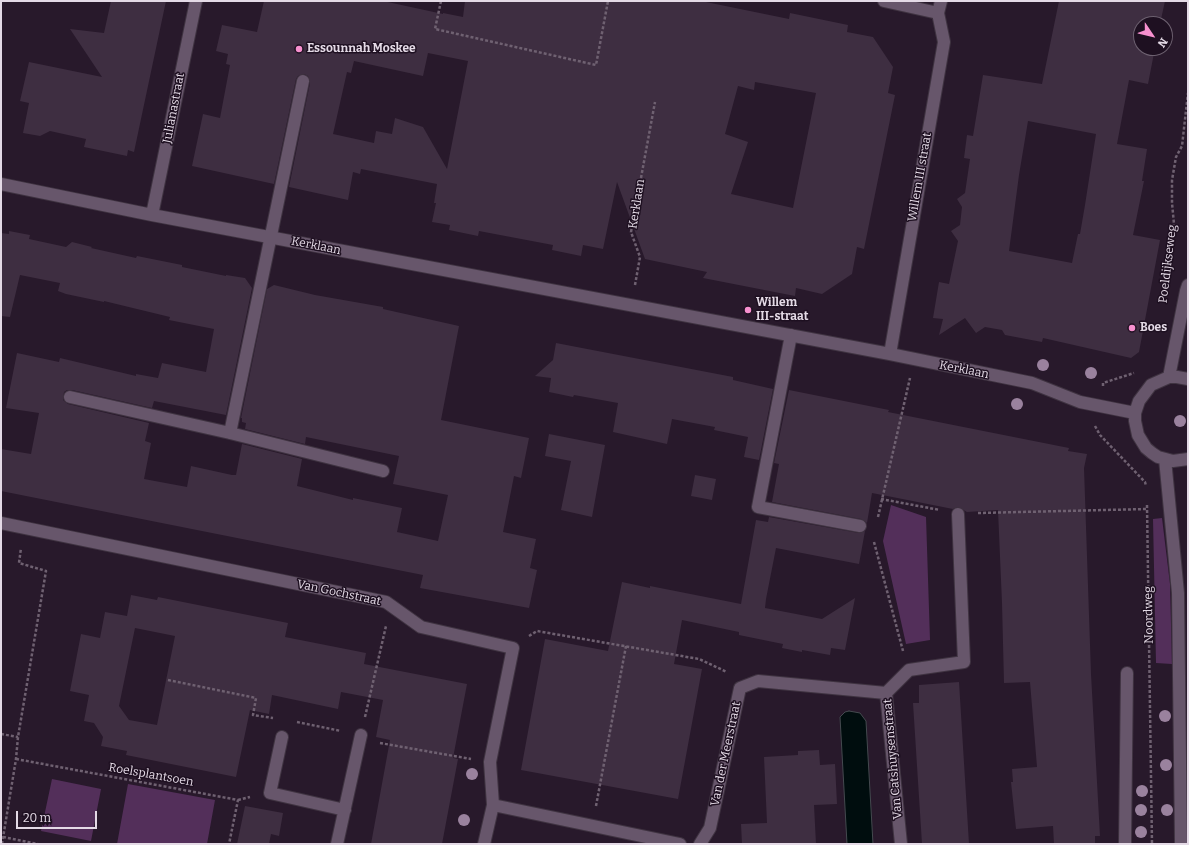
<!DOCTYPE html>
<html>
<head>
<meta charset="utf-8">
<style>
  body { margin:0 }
  #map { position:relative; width:1189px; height:845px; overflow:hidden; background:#28192b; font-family:Bitter,serif }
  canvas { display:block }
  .frame { position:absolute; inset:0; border:2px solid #e4dae6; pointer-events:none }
  .north { position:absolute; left:1133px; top:16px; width:40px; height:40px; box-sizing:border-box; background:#1e1021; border:1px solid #6d6170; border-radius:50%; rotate:125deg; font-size:11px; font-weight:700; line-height:16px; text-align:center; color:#e4dae6 }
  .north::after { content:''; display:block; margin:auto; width:14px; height:18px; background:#f790cf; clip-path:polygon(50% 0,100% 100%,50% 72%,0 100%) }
  .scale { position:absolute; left:16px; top:811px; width:81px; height:18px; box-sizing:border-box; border:2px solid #e4dae6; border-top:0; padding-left:5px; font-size:12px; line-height:14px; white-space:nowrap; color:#e4dae6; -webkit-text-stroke:3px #1e1021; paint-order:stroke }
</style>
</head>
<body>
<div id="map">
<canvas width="1189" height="845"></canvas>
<div class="frame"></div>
<div class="north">N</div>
<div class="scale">20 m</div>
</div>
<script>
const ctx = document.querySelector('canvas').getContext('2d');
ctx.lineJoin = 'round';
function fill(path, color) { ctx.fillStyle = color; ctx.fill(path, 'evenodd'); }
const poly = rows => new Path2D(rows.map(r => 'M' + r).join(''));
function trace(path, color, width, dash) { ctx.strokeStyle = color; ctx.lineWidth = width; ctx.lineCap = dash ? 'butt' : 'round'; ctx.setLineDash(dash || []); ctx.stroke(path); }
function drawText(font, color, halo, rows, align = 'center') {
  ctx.font = font + ' Bitter,serif'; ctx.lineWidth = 3; ctx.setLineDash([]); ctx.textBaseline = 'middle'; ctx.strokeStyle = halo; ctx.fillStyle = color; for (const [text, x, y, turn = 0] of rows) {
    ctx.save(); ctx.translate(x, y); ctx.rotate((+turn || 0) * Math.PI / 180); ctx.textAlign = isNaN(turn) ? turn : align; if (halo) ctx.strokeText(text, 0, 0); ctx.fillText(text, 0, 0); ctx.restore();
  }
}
fill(poly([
  [891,505,926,517,930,640,906,644,883,541],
  [1162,518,1170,584,1172,664,1156,663,1153,519],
  [52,779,101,789,91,841,41,831],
  [128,784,215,800,207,844,117,844]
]), '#532f5a');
const water = poly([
  [849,711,860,713,866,721,873,844,847,844,840,717,845,712,849,711]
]);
fill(water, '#000d0e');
trace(water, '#444a4f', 1);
fill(poly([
  [111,1,166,1,134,152,128,150,127,156,84,147,86,139,50,131,40,136,23,133,29,103,20,101,29,62,102,77,70,29,104,33],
  [264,1,383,1,443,14,443,13,463,17,465,1,701,1,789,19,790,13,848,25,847,32,873,37,893,67,888,93,895,95,864,249,857,247,852,274,822,294,796,288,795,296,703,278,707,272,645,259,617,182,603,249,583,245,581,256,552,250,553,245,479,231,478,236,449,230,450,225,432,222,436,203,434,203,437,184,361,169,360,174,353,172,348,200,289,187,310,83,308,76,304,74,298,76,296,79,274,184,192,166,203,114,220,118,230,65,226,64,228,54,216,51,222,25,257,32],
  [428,53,468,61,447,169,423,127,395,118,392,134,376,131,374,143,333,134,347,72,351,73,354,61,423,76],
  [755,82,816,93,793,208,731,194,748,142,725,134,738,86,754,90],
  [1059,1,1165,1,1160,24,1141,24,1141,48,1155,48,1148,84,1129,80,1117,144,1147,149,1142,181,1144,181,1133,235,1160,240,1139,352,1131,358,1043,338,1042,342,1005,335,1002,330,985,327,976,333,965,318,939,335,943,319,933,318,939,282,949,284,958,241,951,231,960,225,962,207,957,199,965,193,970,159,964,158,967,135,973,136,983,75,1042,84],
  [1028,121,1096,134,1085,205,1080,234,1078,234,1072,263,1009,251,1019,175],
  [9,231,30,235,29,239,66,247,72,242,92,247,91,248,136,258,137,256,182,265,182,267,226,276,226,275,245,278,252,288,226,415,154,401,152,408,72,390,67,390,64,392,63,400,68,404,149,423,145,441,151,443,144,479,187,487,191,466,232,475,236,475,242,444,302,459,297,486,353,500,353,498,402,508,397,532,438,541,448,495,393,484,399,456,306,437,305,444,245,429,246,423,242,422,242,418,241,418,267,289,274,285,315,295,383,307,383,309,459,326,441,420,529,438,521,478,514,476,503,532,536,539,530,568,537,570,529,608,420,588,423,575,1,491,1,449,31,454,39,413,6,408,17,353,59,362,60,358,136,376,136,374,158,378,162,363,206,372,214,329,169,320,170,317,104,301,104,302,66,294,58,291,60,283,20,275,10,317,1,316,1,233,9,234],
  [556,343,733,377,733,380,773,389,759,460,744,457,748,437,714,430,715,427,672,419,667,444,613,432,618,403,574,395,573,397,549,392,551,378,535,376,553,360],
  [789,390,889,410,888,412,1069,448,1068,451,1087,454,1084,468,1091,674,1100,836,1095,836,1095,844,1054,844,1053,826,1016,829,1011,782,1013,782,1012,769,1037,767,1030,682,1004,683,1002,603,998,510,967,512,958,507,953,509,872,493,867,523,861,519,772,502,779,464,774,463],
  [549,434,605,445,592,517,561,510,571,461,545,456],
  [695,475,716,479,712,500,691,496],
  [769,517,859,533,865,531,859,564,776,548,766,599,765,608,822,619,855,598,845,650,831,648,830,655,802,650,802,652,782,648,783,644,739,635,739,632,682,620,674,664,702,669,678,799,521,770,545,639,608,651,622,582,650,588,650,586,741,604,756,520,768,522],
  [131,595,157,600,158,597,288,623,285,637,366,653,364,664,467,684,453,758,458,759,442,844,371,844,390,740,376,737,383,700,341,692,338,709,272,695,269,714,250,710,236,777,126,755,127,751,101,746,103,737,94,723,84,721,89,695,70,691,81,634,100,638,105,612,127,616],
  [135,628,175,636,157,725,129,720,119,706],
  [959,682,969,844,922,844,913,703,919,703,919,685],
  [819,750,820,765,835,764,837,804,814,805,816,844,742,844,741,824,767,823,764,757,798,755,798,751],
  [245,806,283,813,279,836,271,834,269,844,237,844]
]), '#3e2e41');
const minor = poly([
  [884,1,938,13],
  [1,184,152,215,890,354,1032,383,1080,402,1135,413],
  [152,215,196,1],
  [791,335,758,507,860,526],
  [890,354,944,42,938,13,941,1],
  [1169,377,1186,291,1188,285],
  [1188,379,1177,377,1169,377,1151,385,1139,401,1135,413,1135,421,1138,435,1146,448,1152,453,1158,457,1173,461,1188,459],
  [70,397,230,433,383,471],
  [230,433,303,81],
  [1165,459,1178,593,1181,844],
  [1,523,386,602,421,627,513,648,490,762,493,805,484,844],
  [886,693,909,670,964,662,958,514],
  [886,693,901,844],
  [282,737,270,793,345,810],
  [493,805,680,844],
  [337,844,361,735],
  [700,844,710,828,740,688,758,681,886,693],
  [1125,844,1127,673]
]);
trace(minor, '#3f3341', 14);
trace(poly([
  [441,1,435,29,596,65,608,1],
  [1166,282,1174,224,1172,203,1172,180,1176,157,1182,146,1188,93],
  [635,285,640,257,631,232,655,102],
  [1103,386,1103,383,1134,373],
  [1095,426,1100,435,1145,482,1146,486],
  [881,499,940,510],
  [1147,505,1152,844],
  [978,513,1148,509],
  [878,517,910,378],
  [874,542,903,651],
  [529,636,537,631,699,659,727,672],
  [168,680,256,698,253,715,273,718],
  [365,717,386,626],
  [297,722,341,731],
  [1,734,18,737],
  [380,743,471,759],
  [16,759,238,800,229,844],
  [238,800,250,797],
  [596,806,626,646],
  [3,837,38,844],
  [2,844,16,759,18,737,46,571,19,563,21,548]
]), '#6f6171', 2.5, [3, 2]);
trace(minor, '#67566b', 12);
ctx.fillStyle = '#9a829e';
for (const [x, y] of [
  [1043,365],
  [1091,373],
  [1017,404],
  [1180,421],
  [1165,716],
  [1166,765],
  [472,774],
  [1142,791],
  [1141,810],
  [1167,810],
  [464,820],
  [1141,832]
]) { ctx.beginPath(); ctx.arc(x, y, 6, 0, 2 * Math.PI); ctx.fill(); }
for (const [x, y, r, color] of [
  [299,49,4,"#f790cf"],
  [748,310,4,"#f790cf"],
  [1132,328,4,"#f790cf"]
]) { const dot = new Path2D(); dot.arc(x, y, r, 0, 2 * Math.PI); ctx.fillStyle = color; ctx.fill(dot); trace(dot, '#1e1021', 1.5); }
drawText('bold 12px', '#e4dae6', '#1e1021', [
  ["Essounnah Moskee",307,49],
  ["Willem",756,303],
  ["III-straat",756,317],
  ["Boes",1140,328]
], 'left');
drawText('12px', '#e4dae6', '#1e1021', [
  ["Julianastraat",174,108,-79],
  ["Willem III straat",920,177,-80],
  ["Kerklaan",637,204,-81],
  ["Kerklaan",316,246,11],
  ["Poeldijkseweg",1168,264,-83],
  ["Kerklaan",964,370,11],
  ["Van Gochstraat",339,593,12],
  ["Noordweg",1149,615,-91],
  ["Van der Meerstraat",726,754,-78],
  ["Van Catshuysenstraat",893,759,-95],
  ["Roelsplantsoen",151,775,10]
]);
</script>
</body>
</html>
